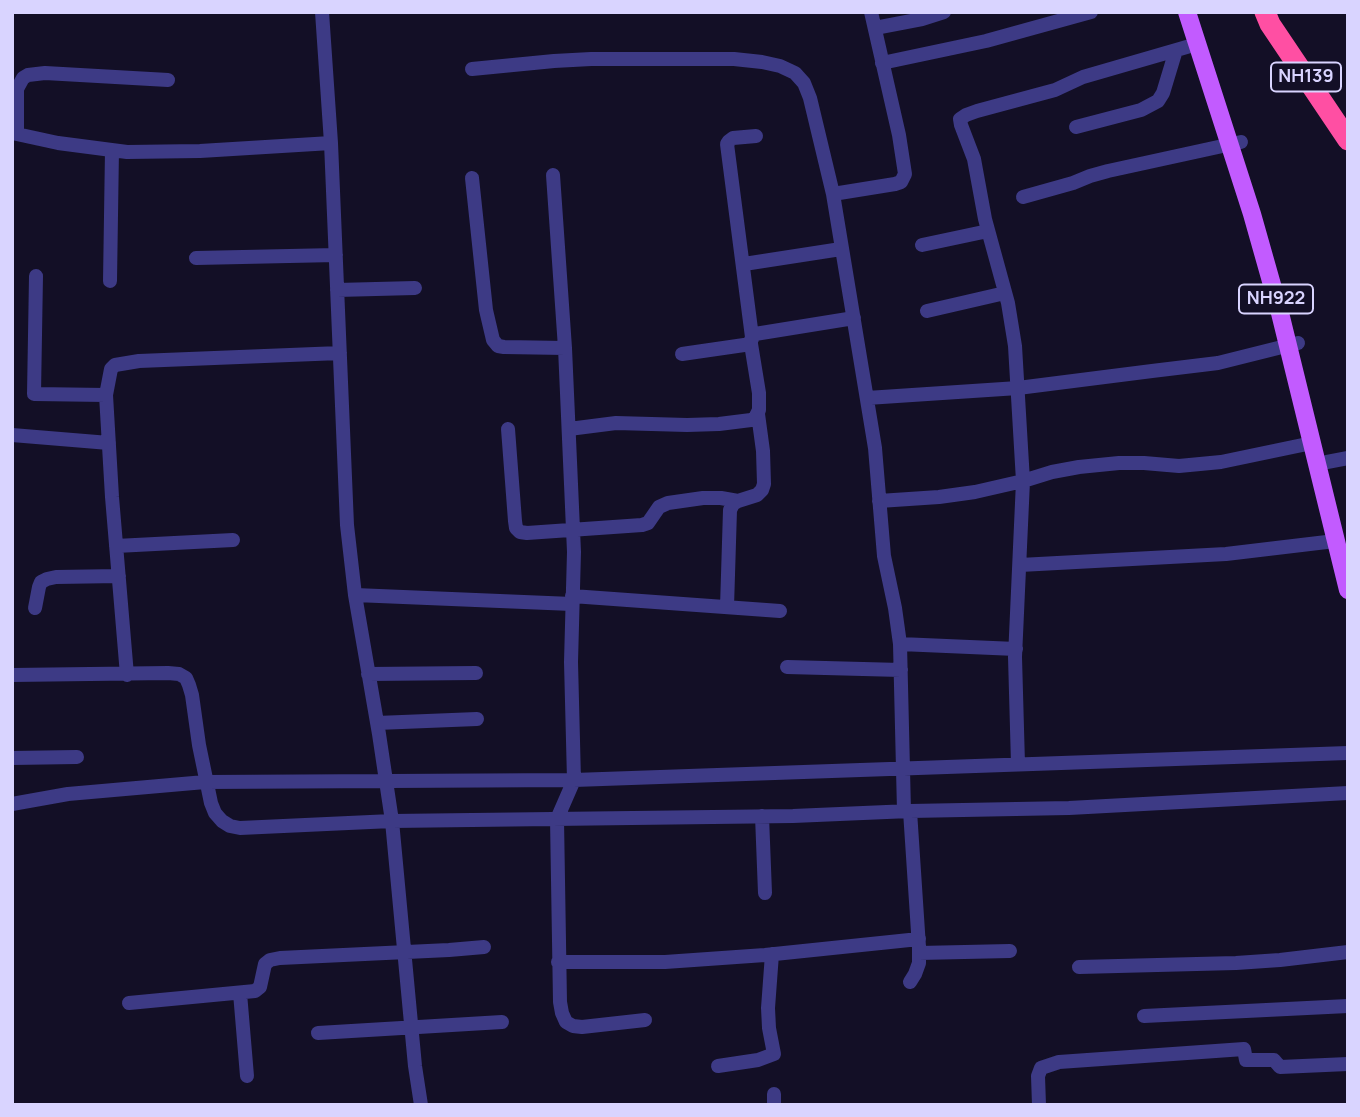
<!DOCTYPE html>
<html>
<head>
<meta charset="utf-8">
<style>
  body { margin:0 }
  #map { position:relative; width:1360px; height:1117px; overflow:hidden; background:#130f26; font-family:Manrope,sans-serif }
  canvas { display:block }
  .frame { position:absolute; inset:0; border:14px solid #d9d4ff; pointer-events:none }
</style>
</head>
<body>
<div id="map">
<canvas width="1360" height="1117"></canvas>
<div class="frame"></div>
</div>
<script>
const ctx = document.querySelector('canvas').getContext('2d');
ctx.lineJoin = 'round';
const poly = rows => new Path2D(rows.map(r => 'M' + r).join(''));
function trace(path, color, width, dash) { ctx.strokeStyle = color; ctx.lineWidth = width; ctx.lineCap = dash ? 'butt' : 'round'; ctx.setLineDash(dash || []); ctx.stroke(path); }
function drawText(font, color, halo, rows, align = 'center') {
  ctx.font = font + ' Manrope,sans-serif'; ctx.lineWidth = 7; ctx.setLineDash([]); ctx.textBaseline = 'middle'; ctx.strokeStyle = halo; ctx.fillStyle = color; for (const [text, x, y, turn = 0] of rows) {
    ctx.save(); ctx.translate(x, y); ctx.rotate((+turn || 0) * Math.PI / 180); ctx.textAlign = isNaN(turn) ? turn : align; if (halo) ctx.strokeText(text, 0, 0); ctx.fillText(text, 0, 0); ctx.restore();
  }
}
trace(poly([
  [322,12,331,143,347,525,355,595,379,734,392,821,415,1066,421,1105],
  [875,28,922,19,944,12],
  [882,63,986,41,1091,12],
  [472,69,554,61,591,59,734,59,762,62,780,66,795,73,804,83,810,98,833,194,875,448,884,556,895,608,900,644,904,811],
  [1076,127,1141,110,1158,101,1163,93,1176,50],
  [12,133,58,143,127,152,200,151,331,143],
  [17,134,17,89,23,78,28,75,45,73,168,80],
  [553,175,565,348,574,552,571,662,574,780,557,819,560,1002,562,1013,566,1022,573,1026,582,1027,645,1020],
  [472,178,486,310,493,340,498,346,504,347,565,348],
  [833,194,895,184,901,182,905,174,899,135,871,12],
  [1023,197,1073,183,1090,176,1108,171,1241,142],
  [922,245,988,231],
  [196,258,336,255],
  [744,264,841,249],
  [36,276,34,394,106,395],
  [110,281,112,150],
  [337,290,415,288],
  [927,311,1005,293],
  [752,337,727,144,729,141,733,138,756,136],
  [682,354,751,344],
  [867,398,1018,388,1152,371,1218,363,1298,343],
  [508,429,515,521,516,528,520,532,527,533,642,525,648,523,659,507,668,503,703,498,721,498,738,501],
  [569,429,616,423,687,425,719,424,751,420,755,418,759,410,759,393,751,344,751,340,755,334,854,318],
  [12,435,109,443],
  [1327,462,1348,458],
  [879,501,939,497,975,492,1023,481,1052,472,1079,467,1119,463,1144,463,1179,466,1221,462,1312,443],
  [116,546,233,540],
  [1020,565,1226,554,1335,541],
  [355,595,572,604],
  [572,596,780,611],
  [727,607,730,510,733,504,738,501,757,495,762,490,764,484,763,451,758,414],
  [35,608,39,587,41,582,47,579,56,577,119,576],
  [900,644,1016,649],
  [787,667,901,670],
  [368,674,476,673],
  [12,675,168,673,179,674,186,678,189,685,192,695,199,745,211,803,215,813,222,821,230,826,240,828,392,821,793,816,910,811,1069,808,1348,793],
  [127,675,112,497,106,395,111,369,115,365,139,361,340,353],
  [377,723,477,719],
  [12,758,77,757],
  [1018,764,1015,657,1023,481,1015,346,1008,303,985,219,974,159,961,125,960,119,966,115,977,111,1055,90,1083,77,1197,44],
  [12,804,68,794,205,782,574,780,1348,753],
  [910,811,919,947,919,963,915,974,910,982],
  [762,816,765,893],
  [919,953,1010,951],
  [558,962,665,962,765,955,919,939],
  [1079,967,1236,963,1280,960,1348,952],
  [240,993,247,1076],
  [129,1003,255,991,260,987,265,964,270,960,280,958,449,950,484,947],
  [1144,1016,1348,1006],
  [318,1033,502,1022],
  [718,1066,758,1060,774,1054,769,1028,768,1008,772,954],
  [774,1094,774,1105],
  [1039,1105,1038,1076,1041,1068,1059,1062,1244,1049,1246,1060,1274,1060,1280,1067,1348,1064]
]), '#3d3a85', 14);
trace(poly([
  [1187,12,1252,214,1280,313,1348,590]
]), '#c25bff', 18);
trace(poly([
  [1265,12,1270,24,1348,140]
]), '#ff4fa3', 21);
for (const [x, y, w] of [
  [1306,77,70],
  [1276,299,74]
]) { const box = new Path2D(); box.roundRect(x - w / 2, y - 14.5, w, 29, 5); ctx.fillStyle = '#130f26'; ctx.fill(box); trace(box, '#d9d4ff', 2); }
drawText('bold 18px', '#d9d4ff', null, [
  ["NH139",1306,77],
  ["NH922",1276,299]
]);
</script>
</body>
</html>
